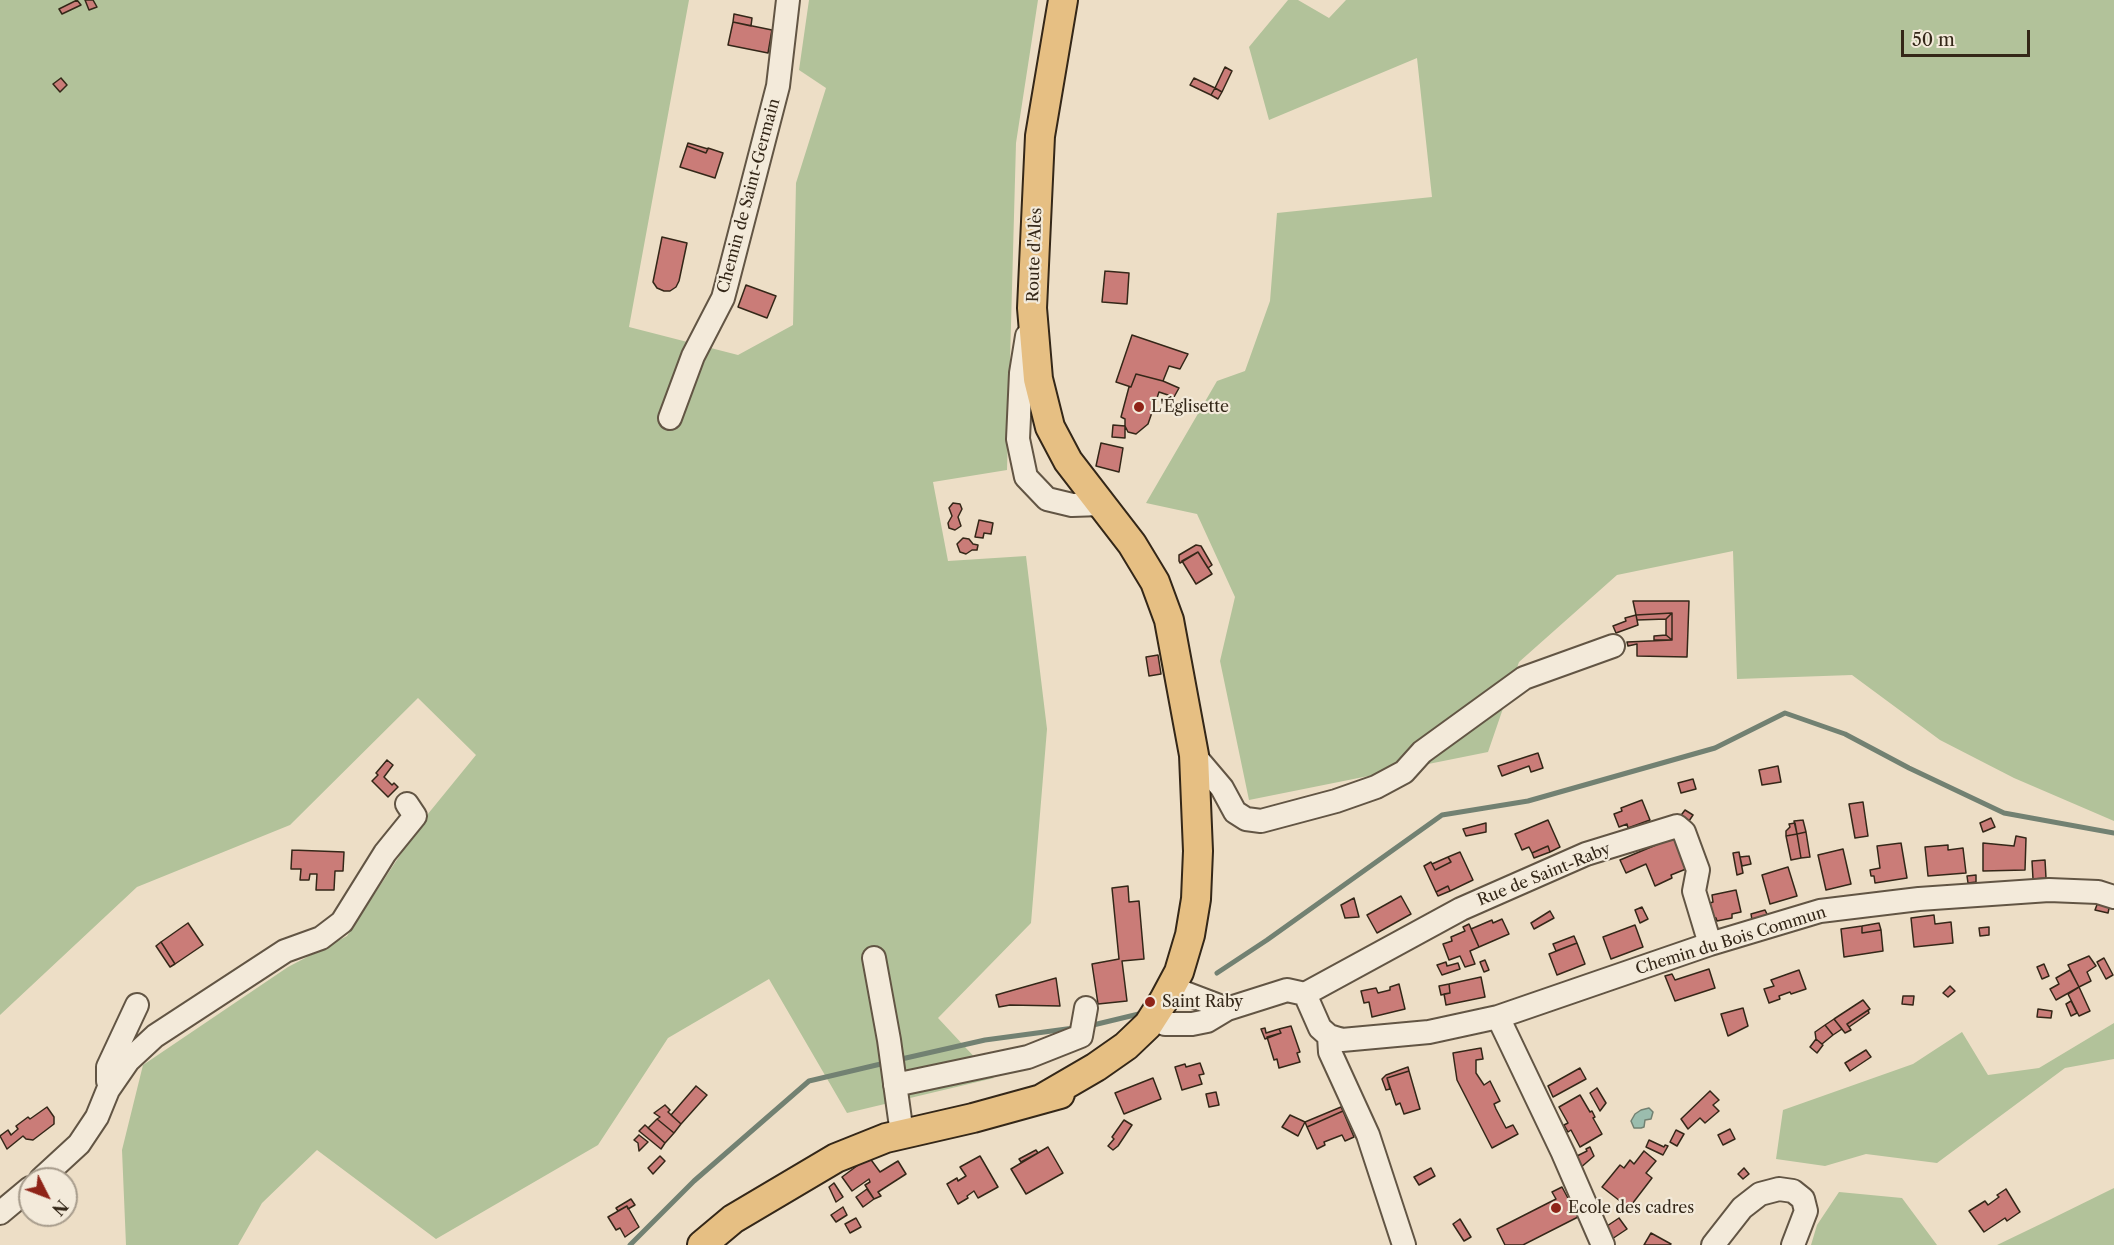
<!DOCTYPE html>
<html>
<head>
<meta charset="utf-8">
<style>
  body { margin:0 }
  #map { position:relative; width:2114px; height:1245px; overflow:hidden; background:#eddec6; font-family:"Libre Caslon Text",serif }
  canvas { display:block }
  .north { position:absolute; left:18px; top:1167px; width:60px; height:60px; box-sizing:border-box; background:#f3eada; border:2px solid #a79c8c; border-radius:50%; rotate:132deg; font-size:16px; font-weight:700; line-height:24px; text-align:center; color:#342718 }
  .north::after { content:''; display:block; margin:auto; width:21px; height:27px; background:#8f2418; clip-path:polygon(50% 0,100% 100%,50% 72%,0 100%) }
  .scale { position:absolute; left:1901px; top:30px; width:129px; height:27px; box-sizing:border-box; border:3px solid #342718; border-top:0; padding-left:8px; font-size:18px; line-height:21px; white-space:nowrap; color:#342718; -webkit-text-stroke:4px #f3eada; paint-order:stroke }
</style>
</head>
<body>
<div id="map">
<canvas width="2114" height="1245"></canvas>
<div class="north">N</div>
<div class="scale">50 m</div>
</div>
<script>
const ctx = document.querySelector('canvas').getContext('2d');
ctx.lineJoin = 'round';
function fill(path, color) { ctx.fillStyle = color; ctx.fill(path, 'evenodd'); }
const poly = rows => new Path2D(rows.map(r => 'M' + r).join(''));
function trace(path, color, width, dash) { ctx.strokeStyle = color; ctx.lineWidth = width; ctx.lineCap = dash ? 'butt' : 'round'; ctx.setLineDash(dash || []); ctx.stroke(path); }
function drawText(font, color, halo, rows, align = 'center') {
  ctx.font = font + ' "Libre Caslon Text",serif'; ctx.lineWidth = 4.5; ctx.setLineDash([]); ctx.textBaseline = 'middle'; ctx.strokeStyle = halo; ctx.fillStyle = color; for (const [text, x, y, turn = 0] of rows) {
    ctx.save(); ctx.translate(x, y); ctx.rotate((+turn || 0) * Math.PI / 180); ctx.textAlign = isNaN(turn) ? turn : align; if (halo) ctx.strokeText(text, 0, 0); ctx.fillText(text, 0, 0); ctx.restore();
  }
}
fill(poly([
  [0,0,689,0,629,327,738,355,793,325,796,183,826,88,799,70,809,0,1038,0,1016,143,1007,470,933,482,948,561,1026,556,1047,729,1031,923,938,1018,994,1078,847,1113,769,979,668,1038,598,1145,436,1239,317,1150,262,1203,238,1245,126,1245,122,1150,143,1065,288,967,347,936,423,820,476,755,418,698,290,825,137,887,0,1015],
  [1288,0,1298,0,1329,18,1346,0,2114,0,2114,821,2014,778,1940,740,1852,675,1737,679,1733,551,1617,575,1519,662,1488,752,1249,800,1220,661,1235,597,1197,514,1146,503,1217,381,1245,371,1270,301,1277,213,1432,197,1417,58,1269,120,1249,47],
  [2114,1023,2114,1059,2065,1068,1937,1163,1866,1154,1825,1166,1776,1159,1783,1110,1913,1064,1962,1032,1988,1075,2039,1068],
  [2114,1188,2114,1245,1997,1245,2049,1220],
  [1839,1192,1902,1198,1937,1245,1811,1245,1817,1225]
]), '#b2c29a');
const water = poly([
  [1649,1108,1653,1112,1651,1119,1645,1120,1644,1127,1641,1128,1634,1128,1631,1121,1635,1114,1641,1110,1649,1108]
]);
fill(water, '#9bbdae');
trace(water, '#728172', 1.5);
trace(poly([
  [1217,973,1267,940,1442,815,1528,801,1715,748,1785,713,1845,734,1909,768,2004,813,2114,833],
  [1089,1026,1143,1013],
  [897,1060,985,1040,1074,1028],
  [630,1245,694,1181,809,1081,885,1063]
]), '#728172', 5);
const building = poly([
  [77,0,81,5,62,14,59,9,77,0],
  [85,0,93,0,97,7,89,10,85,0],
  [734,14,752,18,751,26,733,22,734,14],
  [733,22,772,30,768,53,728,45,733,22],
  [1225,67,1232,71,1222,92,1215,88,1225,67],
  [61,78,67,85,60,92,53,84,61,78],
  [1194,78,1215,88,1211,95,1190,85,1194,78],
  [1215,88,1222,92,1218,99,1211,95,1215,88],
  [688,143,708,149,706,153,687,146,688,143],
  [687,146,706,153,708,148,723,153,715,178,680,167,687,146],
  [662,237,687,243,679,281,676,287,670,291,664,291,657,288,653,282,662,237],
  [1105,271,1129,273,1127,304,1102,302,1105,271],
  [746,285,776,296,767,318,738,307,746,285],
  [1132,335,1188,354,1180,369,1169,366,1163,381,1136,374,1131,387,1116,382,1132,335],
  [1136,374,1163,381,1179,388,1174,397,1159,392,1148,424,1136,434,1128,432,1125,426,1125,419,1121,417,1129,387,1131,387,1136,374],
  [1113,425,1125,426,1125,438,1112,437,1113,425],
  [1101,443,1123,448,1119,472,1096,466,1101,443],
  [953,503,960,504,962,509,958,517,961,526,955,530,949,528,948,523,952,516,949,508,953,503],
  [979,520,993,523,991,534,984,533,983,538,975,537,979,520],
  [963,538,969,539,973,544,978,545,977,550,972,550,966,554,960,552,957,544,963,538],
  [1196,545,1201,546,1212,565,1208,568,1198,552,1180,563,1179,561,1179,555,1196,545],
  [1198,552,1212,574,1196,584,1182,561,1198,552],
  [1633,601,1689,601,1687,657,1637,656,1637,644,1628,646,1627,642,1672,640,1672,613,1636,615,1633,601],
  [1672,613,1666,619,1637,620,1636,615,1672,613],
  [1672,613,1672,640,1666,635,1666,619,1672,613],
  [1636,615,1638,625,1616,633,1613,626,1626,621,1625,618,1636,615],
  [1666,635,1672,640,1654,640,1654,636,1666,635],
  [1158,655,1161,674,1149,676,1146,657,1158,655],
  [1538,753,1543,768,1531,772,1529,766,1502,776,1498,766,1538,753],
  [387,760,393,765,384,777,392,785,394,783,398,787,388,797,372,781,378,775,376,773,387,760],
  [1778,766,1781,782,1762,785,1759,770,1778,766],
  [1693,779,1696,789,1681,793,1678,783,1693,779],
  [1642,800,1650,820,1628,828,1627,824,1619,827,1614,814,1622,811,1621,808,1642,800],
  [1863,802,1868,836,1855,838,1849,804,1863,802],
  [1685,810,1693,815,1687,824,1679,818,1685,810],
  [1991,818,1995,827,1983,832,1980,823,1991,818],
  [1548,820,1560,847,1550,852,1548,846,1532,853,1529,847,1522,850,1515,834,1548,820],
  [1803,820,1806,832,1797,834,1794,821,1803,820],
  [1486,823,1486,832,1466,836,1463,829,1486,823],
  [1795,823,1797,834,1786,836,1786,831,1790,827,1789,824,1795,823],
  [1806,832,1810,857,1801,858,1797,834,1806,832],
  [1797,834,1801,858,1791,860,1786,836,1797,834],
  [2016,836,2026,838,2025,870,1983,871,1983,843,2014,846,2016,836],
  [1675,837,1678,844,1676,844,1686,869,1671,875,1672,878,1655,886,1646,864,1626,873,1620,860,1675,837],
  [1901,843,1907,878,1875,883,1874,876,1871,876,1870,870,1880,868,1877,846,1901,843],
  [1948,845,1948,850,1963,848,1966,873,1928,876,1925,847,1948,845],
  [1548,846,1550,852,1534,858,1532,853,1548,846],
  [1843,849,1851,884,1826,890,1818,855,1843,849],
  [292,850,344,852,343,871,335,871,334,890,316,890,317,874,310,874,309,880,300,880,301,869,291,869,292,850],
  [1460,852,1473,880,1450,891,1448,886,1436,892,1424,866,1431,862,1435,870,1451,862,1448,857,1460,852],
  [1739,852,1743,873,1737,875,1733,853,1739,852],
  [1749,856,1751,864,1742,866,1740,857,1749,856],
  [1448,857,1451,862,1435,870,1432,864,1448,857],
  [2045,860,2046,878,2033,879,2032,861,2045,860],
  [1788,867,1797,896,1770,904,1762,875,1788,867],
  [1976,875,1976,882,1968,883,1967,876,1976,875],
  [1128,886,1129,902,1139,901,1144,959,1122,961,1127,1001,1098,1004,1092,964,1119,959,1112,888,1128,886],
  [1448,886,1450,891,1438,896,1436,892,1448,886],
  [1736,890,1741,912,1732,914,1732,918,1717,921,1716,918,1712,917,1710,903,1713,902,1712,895,1736,890],
  [1401,896,1411,914,1377,933,1367,915,1401,896],
  [1354,898,1359,917,1345,918,1341,905,1354,898],
  [2098,902,2110,904,2108,913,2095,910,2098,902],
  [1642,907,1648,919,1640,923,1635,910,1642,907],
  [1765,910,1768,916,1752,920,1751,914,1765,910],
  [1550,911,1554,918,1534,929,1531,923,1550,911],
  [1934,915,1935,924,1951,922,1953,943,1914,947,1911,918,1934,915],
  [1502,919,1509,934,1479,947,1471,929,1492,920,1493,923,1502,919],
  [188,923,203,945,175,964,161,942,188,923],
  [1879,923,1881,930,1862,933,1862,926,1879,923],
  [1469,924,1479,947,1470,951,1475,964,1465,967,1460,956,1449,960,1443,944,1452,941,1451,937,1465,931,1463,927,1469,924],
  [1635,925,1643,947,1611,959,1603,937,1635,925],
  [1862,926,1862,933,1881,930,1883,951,1844,957,1841,929,1862,926],
  [1989,927,1989,935,1980,936,1979,928,1989,927],
  [1574,936,1577,943,1556,951,1553,944,1574,936],
  [161,942,175,964,170,967,156,946,161,942],
  [1577,943,1585,964,1557,975,1549,954,1577,943],
  [2089,956,2096,966,2087,972,2091,981,2079,987,2068,965,2089,956],
  [2104,958,2113,975,2106,979,2097,962,2104,958],
  [1485,960,1489,970,1484,972,1480,962,1485,960],
  [1446,962,1447,966,1458,963,1460,969,1442,975,1437,965,1446,962],
  [2044,964,2049,976,2042,979,2037,967,2044,964],
  [1709,969,1715,988,1675,1001,1665,976,1672,974,1675,980,1709,969],
  [1799,970,1806,989,1791,994,1790,992,1779,996,1780,999,1769,1003,1764,989,1774,986,1771,980,1799,970],
  [2070,970,2079,987,2056,1000,2050,989,2059,984,2056,978,2070,970],
  [1481,977,1485,997,1446,1005,1444,994,1450,993,1449,984,1481,977],
  [1056,978,1060,1006,1010,1005,999,1007,996,995,1056,978],
  [1399,984,1405,1009,1372,1017,1369,1002,1364,1003,1361,991,1376,988,1378,993,1390,990,1390,987,1399,984],
  [1449,984,1450,993,1441,995,1439,986,1449,984],
  [1950,986,1955,991,1948,997,1943,993,1950,986],
  [2079,987,2090,1011,2079,1016,2068,994,2079,987],
  [1903,996,1914,996,1913,1005,1902,1004,1903,996],
  [1863,1000,1870,1009,1847,1024,1851,1030,1845,1033,1834,1019,1863,1000],
  [2071,1001,2077,1013,2071,1016,2066,1004,2071,1001],
  [1743,1008,1748,1026,1728,1036,1721,1014,1743,1008],
  [2038,1009,2052,1011,2051,1018,2037,1017,2038,1009],
  [1868,1010,1869,1013,1849,1027,1847,1024,1868,1010],
  [1834,1019,1842,1029,1833,1035,1825,1025,1834,1019],
  [1825,1025,1833,1035,1822,1044,1816,1039,1815,1032,1825,1025],
  [1291,1026,1300,1052,1297,1053,1300,1062,1279,1068,1277,1059,1274,1060,1267,1037,1281,1033,1279,1029,1291,1026],
  [1265,1028,1266,1033,1279,1029,1281,1033,1265,1039,1261,1029,1265,1028],
  [1816,1039,1823,1045,1817,1053,1810,1047,1816,1039],
  [1481,1048,1483,1059,1476,1060,1476,1073,1484,1085,1490,1081,1500,1101,1494,1104,1496,1109,1506,1128,1513,1125,1518,1134,1492,1148,1457,1080,1453,1053,1481,1048],
  [1866,1050,1871,1057,1850,1071,1845,1063,1866,1050],
  [1200,1063,1204,1074,1199,1075,1202,1084,1182,1090,1175,1067,1185,1064,1186,1067,1200,1063],
  [1408,1067,1409,1071,1387,1078,1390,1089,1386,1090,1382,1079,1386,1075,1408,1067],
  [1580,1068,1586,1079,1553,1097,1548,1086,1580,1068],
  [1409,1071,1420,1109,1404,1114,1400,1103,1396,1105,1387,1078,1409,1071],
  [1153,1078,1161,1099,1124,1114,1115,1093,1153,1078],
  [696,1086,707,1095,681,1124,671,1115,696,1086],
  [1597,1088,1606,1103,1600,1111,1590,1093,1597,1088],
  [1710,1091,1719,1100,1713,1105,1719,1111,1705,1123,1700,1118,1688,1129,1681,1119,1710,1091],
  [1216,1092,1219,1105,1209,1107,1206,1094,1216,1092],
  [1580,1095,1590,1112,1592,1111,1595,1117,1593,1118,1602,1134,1580,1147,1571,1130,1568,1132,1564,1125,1568,1123,1559,1107,1580,1095],
  [665,1105,670,1110,668,1112,681,1124,674,1133,657,1119,660,1117,654,1113,665,1105],
  [47,1107,54,1117,54,1124,33,1140,26,1139,23,1136,7,1149,0,1136,8,1130,11,1135,18,1129,16,1126,28,1117,30,1119,47,1107],
  [1341,1107,1343,1111,1307,1127,1305,1122,1341,1107],
  [1343,1111,1354,1137,1345,1141,1342,1135,1324,1142,1325,1145,1317,1149,1307,1127,1343,1111],
  [1290,1115,1305,1122,1298,1136,1282,1127,1290,1115],
  [657,1119,674,1133,665,1143,648,1128,657,1119],
  [1124,1120,1132,1125,1118,1146,1113,1150,1108,1146,1114,1139,1112,1137,1124,1120],
  [645,1125,665,1143,661,1149,639,1131,645,1125],
  [1730,1129,1735,1139,1723,1145,1718,1135,1730,1129],
  [1676,1130,1684,1134,1677,1146,1670,1142,1676,1130],
  [639,1135,648,1142,639,1151,638,1143,634,1140,639,1135],
  [1649,1140,1664,1147,1665,1145,1668,1146,1663,1155,1646,1147,1649,1140],
  [1048,1147,1063,1173,1026,1194,1011,1169,1048,1147],
  [1590,1147,1594,1156,1579,1169,1573,1158,1587,1151,1586,1149,1590,1147],
  [1036,1150,1038,1153,1021,1162,1019,1159,1036,1150],
  [1644,1151,1656,1161,1646,1173,1652,1178,1629,1208,1602,1187,1620,1165,1624,1168,1630,1160,1634,1164,1644,1151],
  [660,1156,665,1161,653,1174,648,1168,660,1156],
  [980,1156,998,1187,978,1198,974,1191,967,1196,968,1198,958,1204,947,1184,957,1178,958,1181,966,1176,960,1167,980,1156],
  [869,1157,880,1172,898,1161,906,1174,878,1192,881,1196,874,1199,865,1185,870,1182,869,1179,852,1191,842,1177,869,1157],
  [1431,1168,1435,1176,1419,1185,1414,1177,1431,1168],
  [1744,1168,1749,1174,1743,1179,1738,1174,1744,1168],
  [834,1183,843,1197,836,1202,829,1187,834,1183],
  [1562,1187,1578,1217,1523,1245,1505,1245,1497,1229,1556,1199,1552,1192,1562,1187],
  [867,1189,874,1199,863,1207,856,1197,867,1189],
  [2006,1189,2020,1212,2007,1221,2005,1218,1984,1232,1969,1211,1985,1201,1988,1205,1999,1197,1997,1195,2006,1189],
  [631,1199,635,1205,628,1209,627,1206,618,1211,616,1208,631,1199],
  [627,1206,639,1227,625,1237,620,1228,616,1230,608,1217,627,1206],
  [843,1207,847,1215,836,1222,831,1215,843,1207],
  [856,1218,861,1227,850,1233,845,1224,856,1218],
  [1619,1218,1627,1229,1609,1241,1604,1228,1619,1218],
  [1460,1219,1471,1237,1464,1241,1453,1224,1460,1219],
  [1651,1233,1671,1244,1670,1245,1644,1245,1651,1233]
]);
fill(building, '#ca7c78');
trace(building, '#342718', 1.5);
const minor = poly([
  [1027,336,1021,373,1018,439,1026,477,1047,499,1072,505,1101,504],
  [670,418,693,356,723,298,727,283,778,86,788,0],
  [1194,755,1222,788,1235,812,1246,819,1261,821,1336,801,1376,787,1404,772,1422,752,1524,678,1613,646],
  [874,958,889,1040,902,1134],
  [1185,993,1227,1009],
  [1305,994,1461,909,1586,854,1677,826,1684,832,1698,870,1694,891,1710,944],
  [1498,1017,1710,944,1820,911,1919,899,2049,890,2098,892,2114,897],
  [1165,1024,1192,1024,1207,1021,1227,1009,1287,990,1305,994,1320,1028,1329,1036,1342,1040,1429,1032,1498,1017,1563,1153,1603,1245],
  [1329,1036,1330,1052,1368,1135,1404,1245],
  [108,1081,108,1067,137,1005],
  [895,1085,1028,1057,1081,1036,1086,1008],
  [41,1179,79,1144,97,1117,108,1090,128,1061,155,1036,285,951,321,938,342,922,385,853,415,816,407,804],
  [0,1213,30,1188],
  [1713,1245,1742,1208,1760,1194,1779,1189,1793,1191,1803,1199,1806,1211,1793,1245]
]);
const major = poly([
  [1041,1099,1096,1067,1126,1046,1148,1025,1164,1000,1179,972,1190,935,1196,899,1198,851,1194,755,1169,620,1155,582,1132,544,1068,461,1050,427,1038,379,1032,308,1040,136,1063,0],
  [702,1245,733,1219,836,1158,886,1138,973,1118,1060,1094]
]);
trace(minor, '#625544', 26);
trace(major, '#342718', 32);
trace(minor, '#f3eada', 22);
trace(major, '#e6bf83', 28);
for (const [x, y, r, color] of [
  [1139,407,6,"#8f2418"],
  [1150,1002,6,"#8f2418"],
  [1556,1208,6,"#8f2418"]
]) { const dot = new Path2D(); dot.arc(x, y, r, 0, 2 * Math.PI); ctx.fillStyle = color; ctx.fill(dot); trace(dot, '#f3eada', 2); }
drawText('16px', '#342718', '#f3eada', [
  ["Chemin de Saint-Germain",749,196,-75],
  ["Route d'Alès",1035,255,-88],
  ["Rue de Saint-Raby",1544,875,-22],
  ["Chemin du Bois Commun",1731,941,-17]
]);
drawText('16px', '#342718', '#f3eada', [
  ["L'Églisette",1151,407],
  ["Saint Raby",1162,1002],
  ["Ecole des cadres",1568,1208]
], 'left');
</script>
</body>
</html>
